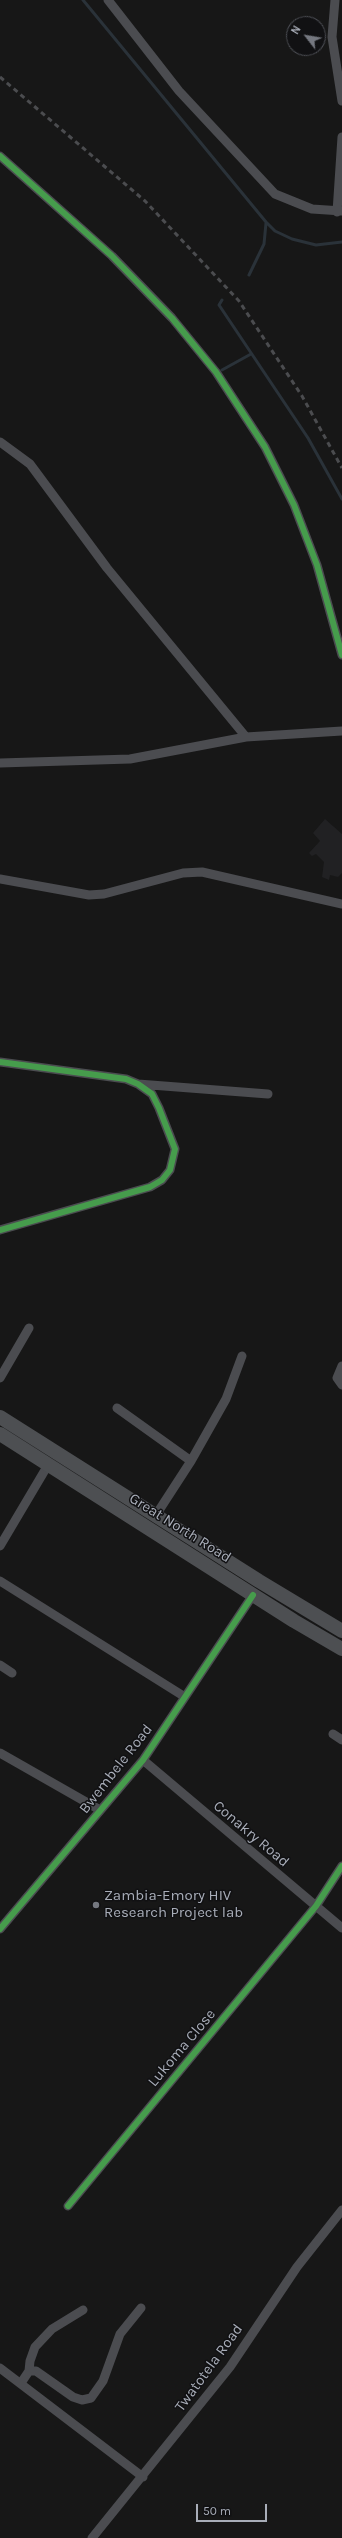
<!DOCTYPE html>
<html>
<head>
<meta charset="utf-8">
<style>
  body { margin:0 }
  #map { position:relative; width:342px; height:2538px; overflow:hidden; background:#171717; font-family:Karla,sans-serif }
  canvas { display:block }
  .north { position:absolute; left:286px; top:16px; width:40px; height:40px; box-sizing:border-box; background:#111113; border:1px solid #4d4f55; border-radius:50%; rotate:301deg; font-size:11px; font-weight:700; line-height:16px; text-align:center; color:#a8adb8 }
  .north::after { content:''; display:block; margin:auto; width:14px; height:18px; background:#757880; clip-path:polygon(50% 0,100% 100%,50% 72%,0 100%) }
  .scale { position:absolute; left:196px; top:2504px; width:71px; height:18px; box-sizing:border-box; border:2px solid #a8adb8; border-top:0; padding-left:5px; font-size:12px; line-height:14px; white-space:nowrap; color:#a8adb8; -webkit-text-stroke:3px #111113; paint-order:stroke }
</style>
</head>
<body>
<div id="map">
<canvas width="342" height="2538"></canvas>
<div class="north">N</div>
<div class="scale">50 m</div>
</div>
<script>
const ctx = document.querySelector('canvas').getContext('2d');
ctx.lineJoin = 'round';
function fill(path, color) { ctx.fillStyle = color; ctx.fill(path, 'evenodd'); }
const poly = rows => new Path2D(rows.map(r => 'M' + r).join(''));
function trace(path, color, width, dash) { ctx.strokeStyle = color; ctx.lineWidth = width; ctx.lineCap = dash ? 'butt' : 'round'; ctx.setLineDash(dash || []); ctx.stroke(path); }
function drawText(font, color, halo, rows, align = 'center') {
  ctx.font = font + ' Karla,sans-serif'; ctx.lineWidth = 3; ctx.setLineDash([]); ctx.textBaseline = 'middle'; ctx.strokeStyle = halo; ctx.fillStyle = color; for (const [text, x, y, turn = 0] of rows) {
    ctx.save(); ctx.translate(x, y); ctx.rotate((+turn || 0) * Math.PI / 180); ctx.textAlign = isNaN(turn) ? turn : align; if (halo) ctx.strokeText(text, 0, 0); ctx.fillText(text, 0, 0); ctx.restore();
  }
}
fill(poly([
  [325,819,342,834,342,873,338,877,330,875,329,880,322,877,324,862,316,854,312,856,309,853,320,841,313,833]
]), '#212123');
trace(poly([
  [83,0,266,222,275,231,292,239,316,245,342,242],
  [249,275,264,244,266,223],
  [222,300,219,305,308,438,342,499],
  [222,370,251,354]
]), '#2a3239', 3);
trace(poly([
  [108,0,179,91,275,194,312,209,342,211],
  [335,0,332,37,342,101],
  [0,156,112,256,172,318,216,372,265,447,294,505,317,565,342,655],
  [337,212,342,137],
  [0,442,30,464,107,568,246,737],
  [0,763,130,759,246,737,342,731],
  [0,879,89,895,104,894,183,873,202,872,342,904],
  [0,1062,126,1079,138,1084,152,1094,159,1108,175,1149,170,1170,162,1180,150,1187,0,1230],
  [138,1084,268,1094],
  [342,1366,337,1378,342,1385],
  [0,1378,29,1328],
  [117,1408,191,1461],
  [156,1515,191,1461,226,1399,242,1356],
  [0,1546,48,1465],
  [0,1581,185,1697],
  [0,1665,12,1673],
  [333,1734,342,1740],
  [0,1753,100,1810],
  [143,1760,342,1928],
  [0,1929,143,1760,253,1595],
  [68,2206,316,1906,342,1866],
  [0,2368,143,2477],
  [29,2371,30,2361,35,2347,52,2329,83,2310],
  [21,2383,29,2371,36,2371,73,2397,82,2400,91,2398,103,2381,120,2334,141,2308],
  [92,2538,230,2367,297,2267,342,2210]
]), '#4b4c50', 9);
trace(poly([
  [0,1417,259,1581,342,1631],
  [0,1434,294,1621,342,1649]
]), '#4d4f52', 14);
trace(poly([
  [0,77,145,201,239,301,302,396,342,468]
]), '#4b4c4f', 3, [5, 4]);
trace(poly([
  [0,156,112,256,172,318,216,372,265,447,294,505,317,565,342,655],
  [0,1062,126,1079,138,1084,152,1094,159,1108,175,1149,170,1170,162,1180,150,1187,0,1230],
  [0,1929,143,1760,253,1595],
  [68,2206,316,1906,342,1866]
]), '#469c4c', 6);
for (const [x, y, r, color] of [
  [96,1905,4,"#757880"]
]) { const dot = new Path2D(); dot.arc(x, y, r, 0, 2 * Math.PI); ctx.fillStyle = color; ctx.fill(dot); trace(dot, '#111113', 1.5); }
drawText('15px', '#a8adb8', '#111113', [
  ["Great North Road",180,1528,32],
  ["Bwembele Road",116,1769,-52],
  ["Conakry Road",251,1834,40],
  ["Lukoma Close",182,2048,-50],
  ["Twatotela Road",209,2368,-54]
]);
drawText('15px', '#a8adb8', '#111113', [
  ["Zambia-Emory HIV",104,1896],
  ["Research Project lab",104,1913]
], 'left');
</script>
</body>
</html>
